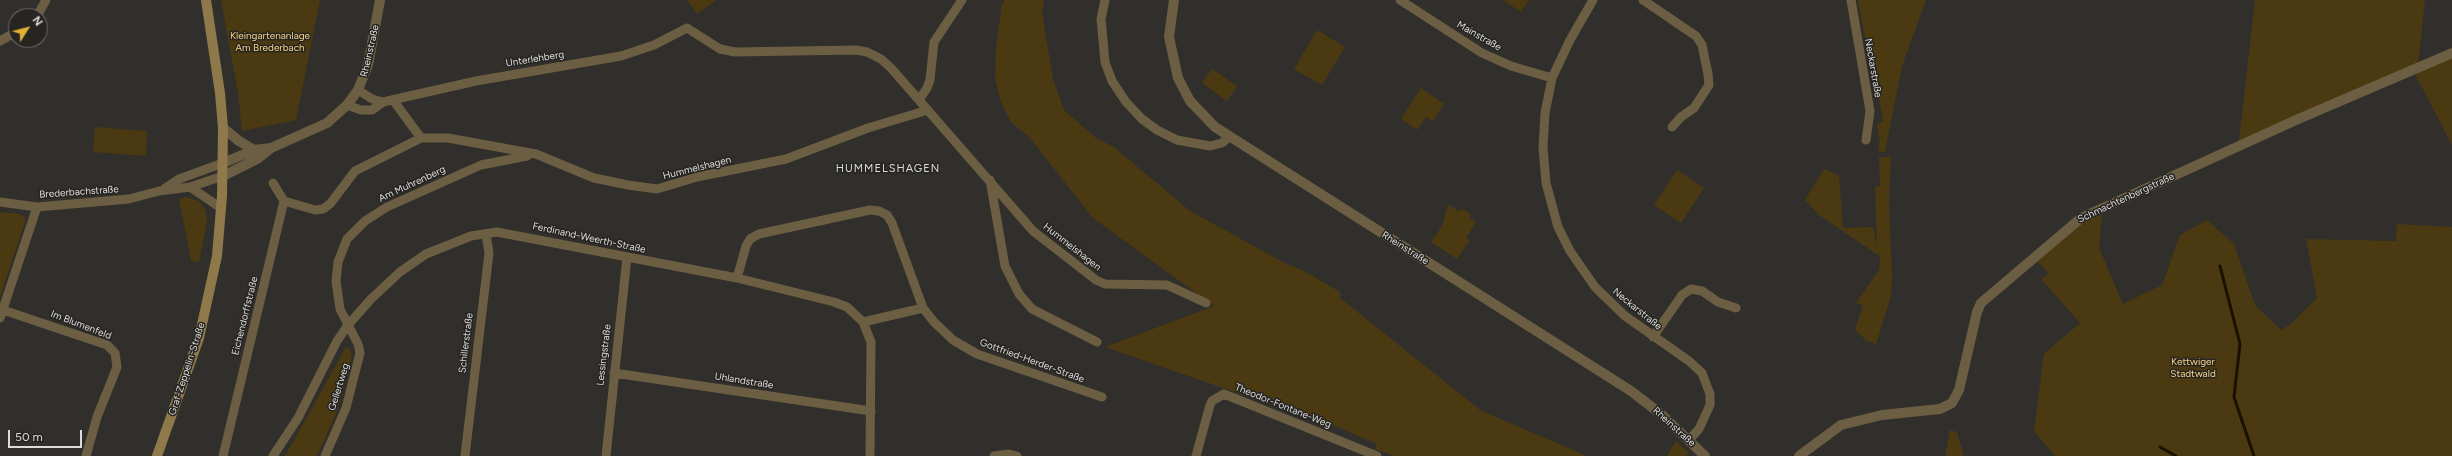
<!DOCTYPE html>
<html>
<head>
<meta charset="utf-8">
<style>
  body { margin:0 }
  #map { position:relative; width:2452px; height:456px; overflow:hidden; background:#302f2b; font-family:Figtree,sans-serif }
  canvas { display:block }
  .north { position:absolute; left:8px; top:8px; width:40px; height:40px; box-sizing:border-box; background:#262522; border:1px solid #706e6c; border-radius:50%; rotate:54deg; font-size:11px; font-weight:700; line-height:16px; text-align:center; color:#dedcda }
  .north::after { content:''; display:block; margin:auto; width:14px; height:18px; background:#e1af34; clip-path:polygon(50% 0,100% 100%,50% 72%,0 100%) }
  .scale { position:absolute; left:8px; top:430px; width:74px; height:18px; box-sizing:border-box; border:2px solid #dedcda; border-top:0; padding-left:5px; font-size:12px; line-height:14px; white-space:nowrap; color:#dedcda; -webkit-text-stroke:3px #262522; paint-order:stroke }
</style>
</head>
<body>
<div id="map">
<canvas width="2452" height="456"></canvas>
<div class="north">N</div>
<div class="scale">50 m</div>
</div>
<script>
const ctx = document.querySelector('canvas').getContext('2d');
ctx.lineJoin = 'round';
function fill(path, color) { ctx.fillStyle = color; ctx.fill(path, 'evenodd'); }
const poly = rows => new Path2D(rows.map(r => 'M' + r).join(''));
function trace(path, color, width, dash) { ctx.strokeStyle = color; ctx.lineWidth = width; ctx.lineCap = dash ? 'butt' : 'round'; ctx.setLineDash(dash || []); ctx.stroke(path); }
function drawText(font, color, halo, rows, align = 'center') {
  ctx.font = font + ' Figtree,sans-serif'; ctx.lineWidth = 3; ctx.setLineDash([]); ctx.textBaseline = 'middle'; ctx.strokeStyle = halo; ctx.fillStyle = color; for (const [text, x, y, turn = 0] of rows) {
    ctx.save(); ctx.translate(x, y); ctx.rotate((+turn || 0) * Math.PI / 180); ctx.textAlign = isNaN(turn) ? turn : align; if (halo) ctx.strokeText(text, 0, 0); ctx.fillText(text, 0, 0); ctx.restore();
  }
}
fill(poly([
  [221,0,320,0,296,120,242,131,238,92],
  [687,0,716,0,697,14],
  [1005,0,1044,0,1042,12,1053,79,1064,110,1096,138,1114,147,1190,211,1283,262,1308,273,1340,292,1340,298,1480,410,1587,456,1394,456,1375,449,1377,444,1254,391,1246,396,1105,347,1214,306,1093,218,1029,137,1011,122,1001,102,995,79,996,47,1002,4],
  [1503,0,1529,0,1521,12],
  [1858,0,1926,0,1902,66,1885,152,1878,151,1880,142,1877,125,1883,121,1873,64,1869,60],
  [2255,0,2425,0,2418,65,2239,141],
  [1317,30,1345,47,1322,85,1294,69],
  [2452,57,2452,145,2414,72],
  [1212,69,1237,86,1227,101,1202,83],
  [1421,88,1444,104,1433,121,1426,117,1417,130,1401,119],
  [95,127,147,131,146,156,93,152],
  [1879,157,1891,157,1889,201,1892,277,1891,296,1876,344,1867,341,1855,330,1863,305,1856,303,1879,270,1880,260,1878,252,1878,255,1819,215,1805,200,1824,169,1839,176,1843,228,1873,227,1877,247,1875,186,1880,186],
  [1677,170,1704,188,1681,223,1654,205],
  [186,197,199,201,205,210,207,222,199,262,191,261,179,199],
  [1448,204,1458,211,1463,209,1471,214,1469,218,1476,222,1466,238,1470,240,1457,259,1431,242,1442,226],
  [0,212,20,214,26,219,0,297],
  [2102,213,2099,248,2123,304,2162,285,2180,235,2207,220,2234,244,2255,305,2281,330,2291,324,2317,298,2306,239,2396,241,2397,224,2452,227,2452,456,2055,456,2034,431,2044,354,2080,323,2041,279,2049,274,2035,259,2073,227],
  [346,347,350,349,352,355,344,385,336,414,317,456,285,456],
  [1950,430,1957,432,1964,456,1945,456],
  [1676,441,1688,452,1686,456,1667,456]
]), '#4b3a11');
trace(poly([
  [2220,266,2240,344,2234,397,2254,456],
  [2160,447,2176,456]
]), '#1b1100', 3);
trace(poly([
  [1105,0,1101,19,1105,62,1112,81,1126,102,1142,119,1157,130,1177,140,1210,146,1222,143,1229,137],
  [1400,0,1482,53,1511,66,1552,78],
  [1593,0,1570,40,1552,78,1545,113,1543,147,1546,183,1558,227,1570,251,1595,287,1625,316,1689,361,1702,373,1710,394,1710,405,1699,429,1689,440],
  [1643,0,1696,36,1702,45,1708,74,1709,85,1694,108,1681,117,1672,127],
  [1851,0,1870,111,1866,140],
  [37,16,46,0],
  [0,41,16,32],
  [358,90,372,99,383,102],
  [393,100,421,138,448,138,536,154,594,178,628,185,657,189,697,177,786,159,868,128,928,110],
  [919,100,927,88,930,80,934,42,962,0],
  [347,105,361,110,372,110,383,102,476,81,621,56,654,45,687,28,720,49,735,52,856,50,867,52,881,59,891,68,1033,231,1096,280,1105,284,1167,285,1206,303],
  [990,180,1005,266,1019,294,1032,309,1097,342],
  [190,187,221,208],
  [164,189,179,179,223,163],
  [284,201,315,210,323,209,330,204,355,171,421,138],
  [0,202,37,207,129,199,159,191,190,187,223,176],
  [737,278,746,246,750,239,759,234,870,210,879,211,887,215,892,223,923,308,934,322,953,340,977,354,1102,397],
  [3,310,107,345,115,353,117,367,97,417,86,456],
  [0,318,37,207],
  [863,322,923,308],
  [1653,337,1682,295,1691,289,1702,291,1718,302,1736,308],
  [614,373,871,411],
  [223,456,284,201,273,183],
  [273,456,298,418,337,341,348,325,371,299,400,272,426,254,471,236,497,232,737,278,834,302,847,307,863,322,871,342,870,456],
  [325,456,346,408,360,353,358,344,340,309,336,281,338,262,347,239,365,221,387,207,481,165,527,156],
  [465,456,489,253,486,234],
  [606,456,627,257],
  [994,456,1009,454,1017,456],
  [1196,456,1210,405,1212,401,1224,394,1377,456]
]), '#6c5e42', 9);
trace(poly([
  [1174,0,1169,37,1178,78,1190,101,1215,127,1631,391,1662,415,1705,456],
  [223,128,239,141,254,150],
  [223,163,254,150,271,148],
  [223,176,257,159,271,148,327,123,347,105,358,90,368,65,380,0],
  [1799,456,1841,425,1882,415,1940,409,1952,403,1959,390,1977,312,1981,303,2081,218,2296,120,2452,53]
]), '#6c5e42', 10);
trace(poly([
  [157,456,199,338,217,256,222,196,223,128,220,93,206,0]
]), '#8f784a', 10);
drawText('10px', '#f7d283', '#262522', [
  ["Kleingartenanlage",270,36],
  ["Am Brederbach",270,48],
  ["Kettwiger",2193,362],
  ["Stadtwald",2193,374]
]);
drawText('10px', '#dedcda', '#262522', [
  ["Mainstraße",1479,36,30],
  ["Rheinstraße",370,51,-77],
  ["Unterlehberg",535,59,-9],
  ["Neckarstraße",1873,68,80],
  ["Hummelshagen",697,168,-14],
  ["Am Muhrenberg",412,184,-25],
  ["Brederbachstraße",79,192,-4],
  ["Schmachtenbergstraße",2126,198,-25],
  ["Ferdinand-Weerth-Straße",589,238,12],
  ["Hummelshagen",1072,247,38],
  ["Rheinstraße",1405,248,32],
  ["Neckarstraße",1637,309,39],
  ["Eichendorffstraße",245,316,-76],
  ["Im Blumenfeld",81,325,21],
  ["Schillerstraße",466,343,-83],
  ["Lessingstraße",604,355,-83],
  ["Gottfried-Herder-Straße",1032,361,20],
  ["Graf-Zeppelin-Straße",187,369,-72],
  ["Uhlandstraße",744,381,9],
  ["Gellertweg",339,387,-73],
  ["Theodor-Fontane-Weg",1283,406,22],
  ["Rheinstraße",1674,427,42]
]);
ctx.letterSpacing = '1px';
drawText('11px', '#dedcda', '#262522', [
  ["HUMMELSHAGEN",888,169]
]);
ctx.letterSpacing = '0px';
</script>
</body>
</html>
